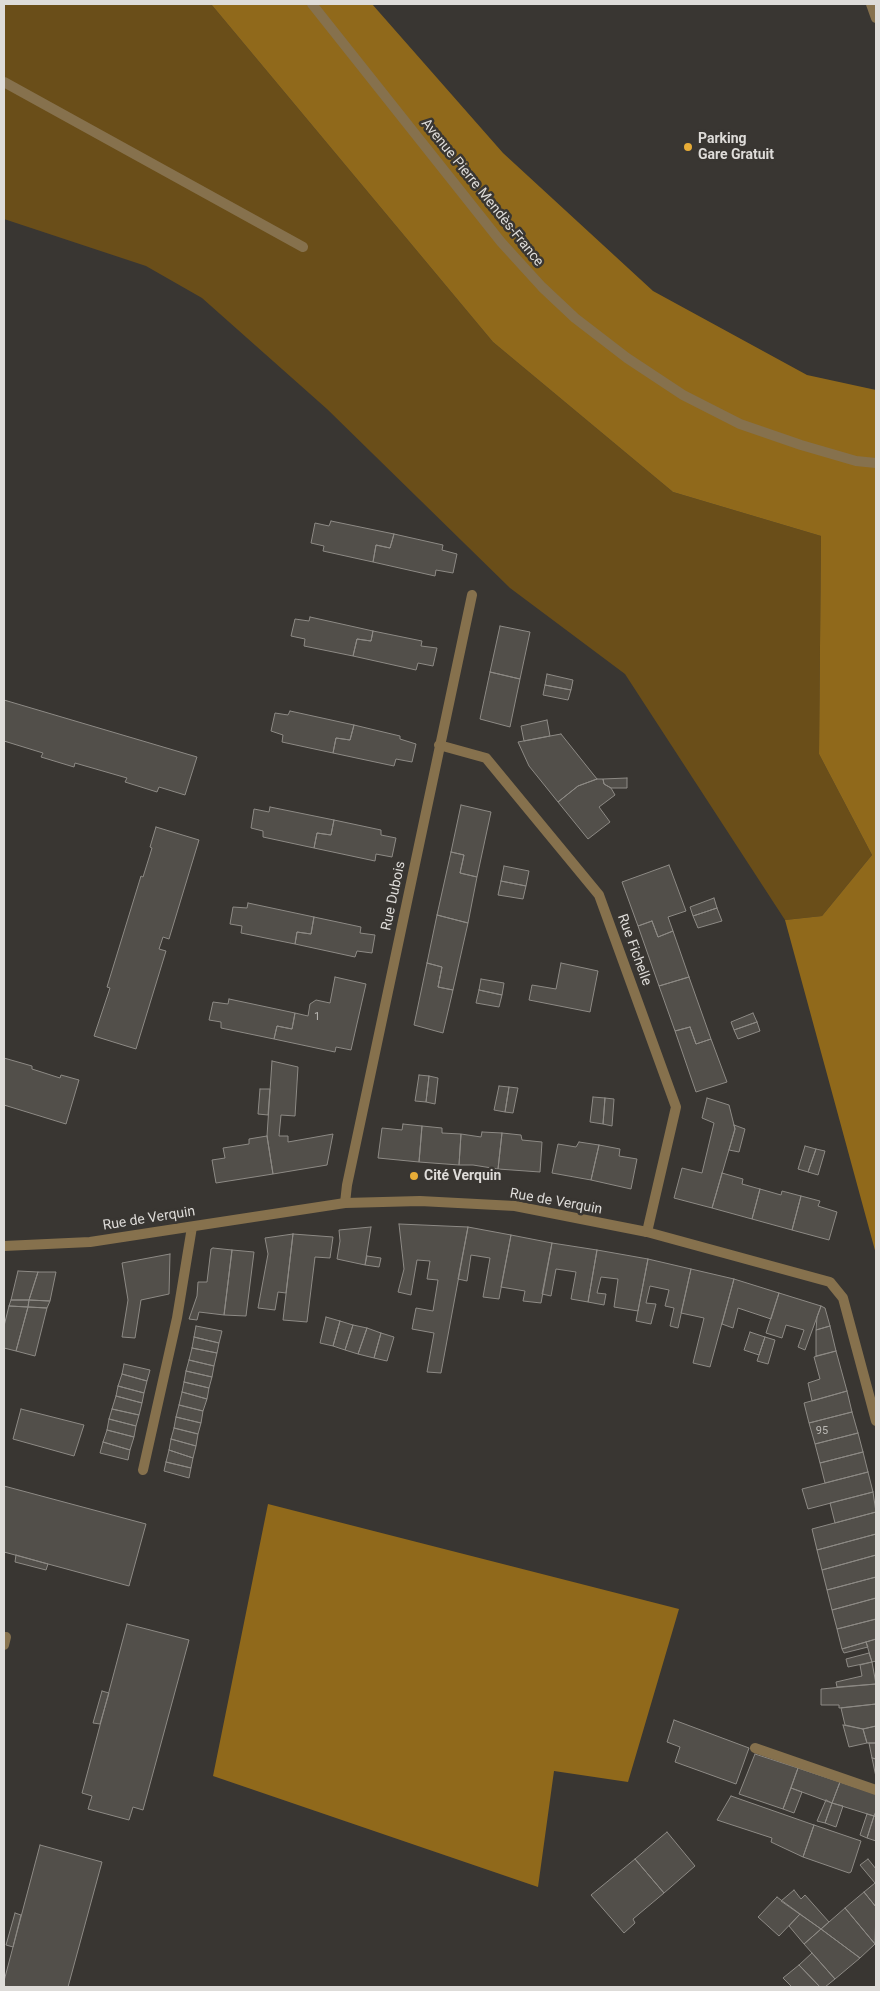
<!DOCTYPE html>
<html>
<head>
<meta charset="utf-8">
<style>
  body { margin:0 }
  #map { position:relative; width:880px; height:1991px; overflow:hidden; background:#393632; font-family:Roboto,sans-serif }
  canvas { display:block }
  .frame { position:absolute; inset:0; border:5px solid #dedcd9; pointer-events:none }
</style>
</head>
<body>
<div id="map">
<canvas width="880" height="1991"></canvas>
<div class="frame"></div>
</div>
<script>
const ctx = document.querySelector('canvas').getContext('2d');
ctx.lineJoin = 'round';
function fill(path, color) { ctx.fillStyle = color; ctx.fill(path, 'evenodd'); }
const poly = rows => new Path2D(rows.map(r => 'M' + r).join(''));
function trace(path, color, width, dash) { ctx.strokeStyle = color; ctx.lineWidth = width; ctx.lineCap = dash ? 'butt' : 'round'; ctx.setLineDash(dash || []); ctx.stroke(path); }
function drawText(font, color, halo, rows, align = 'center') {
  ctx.font = font + ' Roboto,sans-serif'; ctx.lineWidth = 5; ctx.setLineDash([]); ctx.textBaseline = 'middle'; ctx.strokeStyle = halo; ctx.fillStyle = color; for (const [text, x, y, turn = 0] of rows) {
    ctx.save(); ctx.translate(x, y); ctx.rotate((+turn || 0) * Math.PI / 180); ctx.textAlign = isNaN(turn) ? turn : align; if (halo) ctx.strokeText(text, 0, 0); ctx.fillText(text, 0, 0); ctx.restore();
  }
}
fill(poly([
  [4,4,211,4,493,342,673,492,821,536,819,754,872,855,822,916,785,920,625,674,510,588,327,409,202,298,146,266,4,219]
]), '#6a4e19');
fill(poly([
  [211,4,372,4,503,153,653,291,807,375,876,390,876,1254,785,920,822,916,872,855,819,754,821,536,673,492,493,342],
  [268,1504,679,1609,628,1782,554,1771,538,1887,213,1776]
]), '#90691b');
const building = poly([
  [331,521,394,534,390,548,376,545,373,562,323,551,324,546,311,543,315,523,329,526,331,521],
  [394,534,443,545,442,550,457,554,453,573,436,570,435,576,373,562,376,545,390,548,394,534],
  [310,617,373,631,371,641,357,639,353,656,304,646,305,639,291,636,295,619,309,621,310,617],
  [500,626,530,632,520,679,490,672,500,626],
  [373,631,422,641,421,646,437,648,433,666,418,663,416,670,353,656,357,639,371,641,373,631],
  [490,672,520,679,510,727,480,719,490,672],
  [547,674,573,680,571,690,545,685,547,674],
  [545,685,571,690,568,700,543,695,545,685],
  [4,700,197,757,185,795,159,787,157,792,125,782,127,778,75,763,74,767,41,757,43,753,4,741,4,700],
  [290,711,354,725,350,740,336,738,333,753,282,742,283,735,271,731,275,713,288,715,290,711],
  [547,720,550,736,524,741,521,726,547,720],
  [354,725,400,736,400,739,416,744,412,762,396,759,394,766,333,753,336,738,350,740,354,725],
  [561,734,597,779,578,786,558,802,529,766,518,742,561,734],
  [627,778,627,788,611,788,604,784,603,779,627,778],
  [597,779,603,779,604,784,611,788,615,795,599,807,610,822,588,839,558,802,578,786,597,779],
  [461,805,491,812,477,877,460,873,464,855,451,852,461,805],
  [270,807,334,820,331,835,317,833,314,848,263,837,263,831,251,828,254,809,269,812,270,807],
  [334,820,381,830,381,835,396,838,392,857,376,854,375,861,314,848,317,833,331,835,334,820],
  [156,827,199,840,169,939,163,937,159,949,166,951,136,1049,94,1036,110,988,107,987,141,876,143,877,152,848,150,847,156,827],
  [451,852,464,855,460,873,477,877,468,923,437,915,451,852],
  [669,865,686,911,668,917,673,931,658,937,652,921,638,926,622,882,669,865],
  [504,866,529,871,526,886,501,881,504,866],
  [501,881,526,886,523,899,498,895,501,881],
  [714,898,717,908,693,916,690,907,714,898],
  [248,903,314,917,311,934,297,932,295,944,241,933,242,926,230,924,233,907,247,908,248,903],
  [717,908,722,921,698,928,693,916,717,908],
  [437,915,468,923,453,990,438,987,442,967,427,963,437,915],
  [314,917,361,927,360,933,375,935,372,953,357,951,355,957,295,944,297,932,311,934,314,917],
  [652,921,658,937,673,931,689,977,659,986,638,926,652,921],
  [427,963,442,967,438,987,453,990,443,1033,414,1025,427,963],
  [561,963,598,971,590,1012,529,1000,532,985,556,989,561,963],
  [335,977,366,984,351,1050,336,1047,335,1052,274,1039,277,1026,292,1029,295,1013,308,1016,310,1004,316,1000,330,1003,335,977],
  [689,977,711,1039,696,1044,690,1027,675,1031,659,986,689,977],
  [481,979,504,983,502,995,479,990,481,979],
  [479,990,502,995,499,1007,476,1003,479,990],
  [229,999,295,1013,292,1029,277,1026,274,1039,221,1028,221,1022,209,1020,213,1002,228,1004,229,999],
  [753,1013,757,1022,734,1030,731,1022,753,1013],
  [757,1022,760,1031,738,1039,734,1030,757,1022],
  [690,1027,696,1044,711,1039,727,1082,696,1092,675,1031,690,1027],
  [4,1058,32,1066,32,1069,60,1078,61,1075,79,1080,66,1124,4,1105,4,1058],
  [272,1061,298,1067,295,1116,281,1115,279,1136,288,1136,288,1142,333,1134,327,1165,273,1174,267,1136,272,1061],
  [419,1075,429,1076,426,1102,415,1101,419,1075],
  [429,1076,438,1078,435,1104,426,1102,429,1076],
  [499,1086,509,1087,505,1112,494,1110,499,1086],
  [509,1087,518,1088,513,1113,505,1112,509,1087],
  [260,1089,270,1089,268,1115,258,1114,260,1089],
  [593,1097,605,1098,603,1124,590,1122,593,1097],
  [605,1098,614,1099,612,1126,603,1124,605,1098],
  [707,1098,729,1105,735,1129,712,1208,674,1198,682,1168,702,1173,714,1123,702,1118,707,1098],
  [403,1124,422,1126,419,1162,378,1158,382,1128,402,1130,403,1124],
  [734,1125,745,1129,739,1152,729,1150,735,1129,734,1125],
  [422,1126,442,1128,442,1133,461,1134,459,1165,419,1162,422,1126],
  [482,1132,502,1133,498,1169,473,1165,459,1165,461,1134,481,1137,482,1132],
  [502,1133,521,1135,522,1140,542,1142,540,1172,498,1169,502,1133],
  [267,1136,273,1174,216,1183,212,1160,225,1158,223,1148,249,1144,249,1139,267,1136],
  [579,1142,599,1145,591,1180,552,1173,558,1144,576,1147,579,1142],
  [599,1145,620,1149,619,1156,637,1159,631,1189,591,1180,599,1145],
  [805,1146,816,1149,808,1172,798,1169,805,1146],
  [816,1149,825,1151,818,1175,808,1172,816,1149],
  [722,1173,743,1179,742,1184,760,1189,752,1219,712,1208,722,1173],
  [760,1189,781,1195,782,1191,801,1196,792,1230,752,1219,760,1189],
  [801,1196,820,1201,818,1206,837,1212,829,1240,792,1230,801,1196],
  [399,1224,468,1227,441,1373,427,1372,434,1333,412,1329,416,1308,433,1311,438,1280,427,1279,430,1261,417,1260,411,1295,398,1292,404,1269,399,1224],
  [371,1227,365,1265,337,1259,340,1241,339,1230,371,1227],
  [468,1227,511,1235,499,1299,483,1297,490,1258,471,1255,467,1281,458,1279,468,1227],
  [293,1234,333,1237,330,1258,315,1257,307,1322,283,1320,293,1234],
  [293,1234,286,1293,278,1292,275,1310,258,1308,268,1254,265,1238,293,1234],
  [511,1235,552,1243,541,1303,523,1301,525,1291,501,1287,511,1235],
  [552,1243,597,1250,588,1302,571,1299,576,1272,556,1269,551,1296,542,1294,552,1243],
  [213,1248,232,1250,224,1315,199,1312,197,1320,189,1319,197,1296,198,1282,207,1282,211,1249,213,1248],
  [232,1250,254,1252,246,1316,224,1315,232,1250],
  [597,1250,648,1259,638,1311,614,1307,618,1279,601,1277,597,1293,606,1294,604,1305,588,1302,597,1250],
  [170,1254,169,1294,141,1300,135,1338,122,1337,128,1300,122,1263,170,1254],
  [367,1256,381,1258,379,1267,365,1265,367,1256],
  [648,1259,691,1269,678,1328,670,1326,674,1308,665,1306,669,1290,650,1286,646,1303,656,1304,651,1324,636,1321,648,1259],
  [691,1269,734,1279,710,1367,693,1363,704,1318,681,1313,691,1269],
  [18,1271,38,1272,29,1300,11,1300,18,1271],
  [38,1272,56,1272,50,1301,29,1300,38,1272],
  [734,1279,779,1293,771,1319,738,1308,733,1328,722,1324,734,1279],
  [779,1293,821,1306,805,1350,798,1347,804,1330,786,1325,782,1338,766,1333,779,1293],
  [11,1300,29,1300,28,1307,9,1306,11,1300],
  [29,1300,50,1301,47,1308,28,1307,29,1300],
  [9,1306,28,1307,16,1351,4,1348,4,1326,9,1306],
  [821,1306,825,1308,830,1326,816,1330,817,1317,821,1306],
  [28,1307,47,1308,35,1356,16,1351,28,1307],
  [326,1317,340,1321,333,1346,320,1343,326,1317],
  [340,1321,353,1325,345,1350,333,1346,340,1321],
  [353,1325,367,1328,358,1354,345,1350,353,1325],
  [196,1326,222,1331,219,1343,194,1337,196,1326],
  [830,1326,836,1351,816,1356,816,1330,830,1326],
  [367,1328,381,1333,374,1358,358,1354,367,1328],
  [750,1332,765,1337,759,1355,744,1350,750,1332],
  [381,1333,394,1337,387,1361,374,1358,381,1333],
  [194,1337,219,1343,217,1353,192,1348,194,1337],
  [765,1337,775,1340,768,1364,757,1361,765,1337],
  [192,1348,217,1353,214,1366,189,1360,192,1348],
  [836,1351,847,1391,812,1401,808,1383,820,1379,814,1357,836,1351],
  [189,1360,214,1366,212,1377,186,1371,189,1360],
  [124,1364,150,1370,147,1381,122,1374,124,1364],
  [186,1371,212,1377,209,1388,184,1382,186,1371],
  [122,1374,147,1381,144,1393,118,1386,122,1374],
  [184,1382,209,1388,207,1399,182,1392,184,1382],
  [118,1386,144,1393,142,1403,116,1396,118,1386],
  [847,1391,852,1412,809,1423,804,1403,847,1391],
  [182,1392,207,1399,203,1411,179,1405,182,1392],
  [116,1396,142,1403,139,1415,112,1409,116,1396],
  [179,1405,203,1411,201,1423,176,1417,179,1405],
  [21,1409,84,1425,74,1456,13,1439,21,1409],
  [112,1409,139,1415,136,1426,109,1419,112,1409],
  [852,1412,858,1433,815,1444,809,1423,852,1412],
  [176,1417,201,1423,198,1434,174,1428,176,1417],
  [109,1419,136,1426,134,1437,107,1430,109,1419],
  [174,1428,198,1434,196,1446,171,1439,174,1428],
  [107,1430,134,1437,130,1450,103,1442,107,1430],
  [858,1433,863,1452,820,1463,815,1444,858,1433],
  [171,1439,196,1446,193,1458,169,1450,171,1439],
  [103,1442,130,1450,128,1460,100,1453,103,1442],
  [169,1450,193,1458,191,1468,166,1462,169,1450],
  [863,1452,868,1472,825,1483,820,1463,863,1452],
  [166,1462,191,1468,189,1478,164,1471,166,1462],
  [868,1472,873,1492,808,1509,802,1489,868,1472],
  [4,1486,146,1524,129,1586,4,1552,4,1486],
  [873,1492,876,1512,835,1523,830,1503,873,1492],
  [876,1512,876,1534,817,1550,812,1529,876,1512],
  [876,1534,876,1555,822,1570,817,1550,876,1534],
  [16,1555,48,1564,46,1570,15,1562,16,1555],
  [876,1555,876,1577,827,1590,822,1570,876,1555],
  [876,1577,876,1598,832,1610,827,1590,876,1577],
  [876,1598,876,1619,837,1629,832,1610,876,1598],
  [876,1619,876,1639,842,1649,837,1629,876,1619],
  [127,1624,189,1640,143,1810,133,1807,129,1820,88,1809,92,1796,82,1793,127,1624],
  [876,1639,876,1661,872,1662,866,1642,876,1639],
  [866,1642,868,1647,844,1653,842,1649,866,1642],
  [869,1653,872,1662,848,1667,846,1659,869,1653],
  [872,1662,876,1684,837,1687,836,1682,862,1676,860,1665,872,1662],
  [876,1684,876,1704,839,1708,839,1705,821,1705,821,1689,876,1684],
  [102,1691,109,1693,100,1724,93,1723,102,1691],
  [876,1704,876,1726,863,1729,845,1725,841,1708,876,1704],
  [674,1720,749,1748,736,1784,675,1762,680,1747,667,1742,674,1720],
  [843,1725,863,1729,867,1743,849,1747,843,1725],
  [876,1726,876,1743,867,1743,863,1729,876,1726],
  [869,1743,876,1743,876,1759,872,1758,869,1743],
  [755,1754,798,1768,783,1809,739,1794,755,1754],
  [872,1758,876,1759,876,1777,872,1758],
  [798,1768,840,1782,832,1803,791,1788,798,1768],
  [840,1782,876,1794,876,1811,874,1816,832,1803,840,1782],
  [791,1788,802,1792,794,1813,783,1809,791,1788],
  [731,1796,814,1825,803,1857,771,1842,772,1838,717,1820,731,1796],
  [826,1800,832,1803,825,1823,817,1821,826,1800],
  [832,1803,843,1806,836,1827,825,1823,832,1803],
  [867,1814,874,1816,867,1838,860,1835,867,1814],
  [874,1816,876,1817,876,1841,867,1838,874,1816],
  [814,1825,861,1841,851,1872,849,1873,803,1857,814,1825],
  [667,1832,695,1866,664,1893,635,1859,667,1832],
  [40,1845,102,1862,68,1987,4,1987,4,1981,40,1845],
  [635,1859,664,1893,633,1919,635,1923,624,1933,591,1895,635,1859],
  [868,1859,876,1869,876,1907,864,1892,875,1883,860,1865,868,1859],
  [794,1890,801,1899,805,1895,829,1922,821,1929,781,1901,794,1890],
  [864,1892,876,1907,875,1944,845,1908,864,1892],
  [777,1897,800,1914,779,1936,758,1917,777,1897],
  [845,1908,875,1944,860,1958,821,1929,845,1908],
  [15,1913,21,1915,13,1947,6,1945,15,1913],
  [800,1914,821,1929,804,1944,789,1926,800,1914],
  [821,1929,860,1958,835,1979,804,1944,821,1929],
  [812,1953,835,1979,825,1987,820,1987,799,1965,812,1953],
  [799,1965,820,1987,792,1987,783,1978,799,1965]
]);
fill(building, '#524f4a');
trace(building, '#8d8a85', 1);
trace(poly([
  [871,4,876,18],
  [4,82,303,247],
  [143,1470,177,1318,192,1227]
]), '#86714d', 10);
trace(poly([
  [755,1748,876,1790]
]), '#86714d', 10);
trace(poly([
  [439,745,486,758,599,895,676,1107,647,1232],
  [345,1203,347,1185,472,595],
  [4,1637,6,1637,4,1645]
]), '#86714d', 10);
trace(poly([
  [312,4,501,242,542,287,575,318,627,358,683,395,740,424,801,445,856,461,876,463],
  [4,1246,90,1242,345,1203,420,1201,515,1206,647,1232,830,1282,843,1298,876,1421]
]), '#86714d', 10);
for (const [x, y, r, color] of [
  [688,147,5,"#e7ac37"],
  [414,1176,5,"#e7ac37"]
]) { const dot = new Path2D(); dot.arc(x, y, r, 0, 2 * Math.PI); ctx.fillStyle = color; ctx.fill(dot); trace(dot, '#393632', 2); }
drawText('11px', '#bbb9b5', null, [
  ["1",317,1017],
  ["95",822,1431]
]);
drawText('bold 14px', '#dedcd9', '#393632', [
  ["Parking",698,139],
  ["Gare Gratuit",698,155],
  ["Cité Verquin",424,1176]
], 'left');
drawText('14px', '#dedcd9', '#393632', [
  ["Avenue Pierre Mendès-France",482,193,51],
  ["Rue Dubois",394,896,-78],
  ["Rue Fichelle",634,950,70],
  ["Rue de Verquin",556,1202,10],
  ["Rue de Verquin",149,1219,-9]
]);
</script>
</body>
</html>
